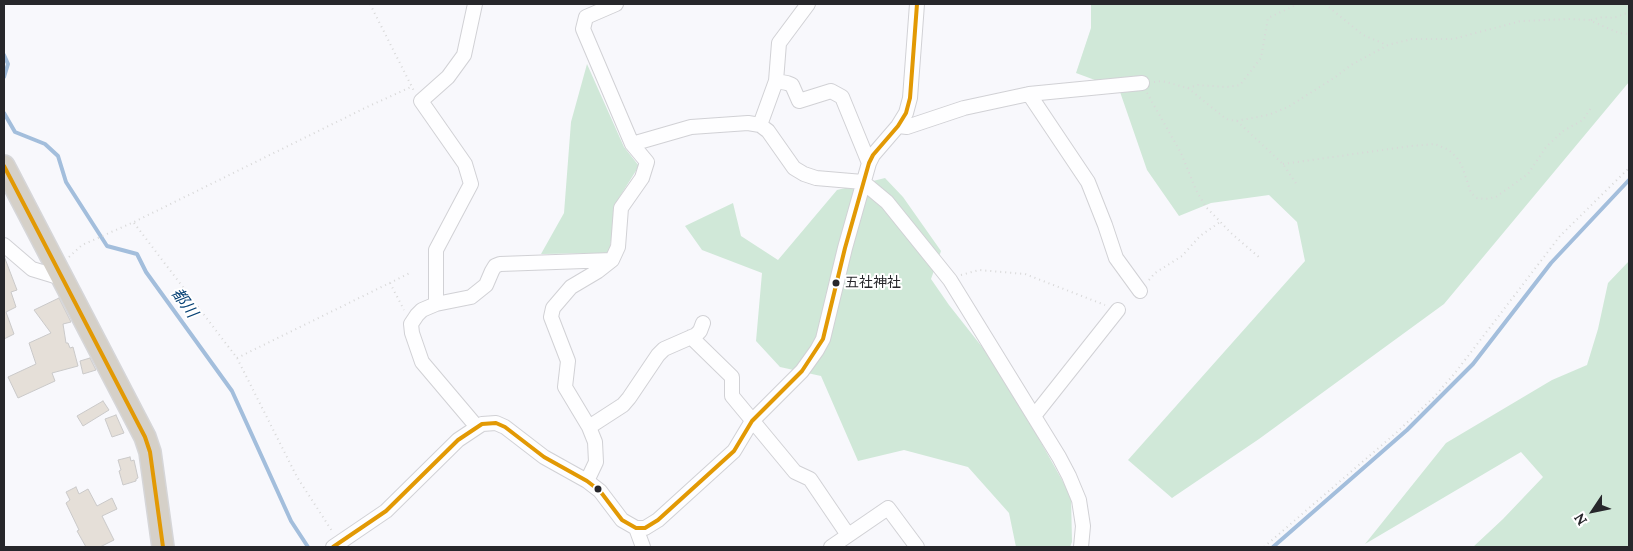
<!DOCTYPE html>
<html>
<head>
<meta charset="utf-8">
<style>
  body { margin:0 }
  #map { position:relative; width:1633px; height:551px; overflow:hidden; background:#f8f8fc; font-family:Lora,serif }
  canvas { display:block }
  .frame { position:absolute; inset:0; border:5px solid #27272b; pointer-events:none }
  .north { position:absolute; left:1568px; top:486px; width:50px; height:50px; -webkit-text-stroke:4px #fff; paint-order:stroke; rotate:236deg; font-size:14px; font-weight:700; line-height:20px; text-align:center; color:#27272b }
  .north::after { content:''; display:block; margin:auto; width:18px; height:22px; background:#27272b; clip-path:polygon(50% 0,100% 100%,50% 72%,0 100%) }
</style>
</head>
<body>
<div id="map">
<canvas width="1633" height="551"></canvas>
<div class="frame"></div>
<div class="north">N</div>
</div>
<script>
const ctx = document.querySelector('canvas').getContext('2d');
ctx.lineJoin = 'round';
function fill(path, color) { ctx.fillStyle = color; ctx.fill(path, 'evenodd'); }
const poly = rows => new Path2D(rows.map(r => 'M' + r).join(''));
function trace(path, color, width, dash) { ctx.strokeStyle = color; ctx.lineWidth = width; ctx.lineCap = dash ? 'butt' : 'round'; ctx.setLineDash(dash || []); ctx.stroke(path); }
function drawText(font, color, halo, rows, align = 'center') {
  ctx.font = font + ' Lora,"Noto Sans JP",serif'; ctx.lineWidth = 4; ctx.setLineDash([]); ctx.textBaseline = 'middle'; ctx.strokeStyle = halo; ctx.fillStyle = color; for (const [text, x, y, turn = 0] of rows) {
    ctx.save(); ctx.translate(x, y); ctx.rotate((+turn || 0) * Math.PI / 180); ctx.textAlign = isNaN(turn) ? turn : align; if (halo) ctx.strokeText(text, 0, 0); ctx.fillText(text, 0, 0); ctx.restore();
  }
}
fill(poly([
  [1091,4,1629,4,1629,82,1444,304,1259,439,1172,498,1128,460,1305,261,1297,222,1269,195,1211,203,1179,216,1147,170,1119,89,1076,73,1091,28],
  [587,64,624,147,639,166,617,201,609,253,541,254,564,213,571,122],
  [885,178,903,197,941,251,931,279,949,305,1001,371,1071,496,1072,542,1070,547,1016,547,1009,513,968,467,904,450,858,461,821,376,780,367,756,341,762,273,702,250,685,226,733,203,741,236,778,260,837,190],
  [1629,261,1629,547,1473,547,1503,519,1543,477,1521,452,1365,544,1446,443,1552,380,1587,365,1598,329,1608,283]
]), '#d0e8d8');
trace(poly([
  [4,55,8,64,4,77],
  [4,113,15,132,45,144,58,156,66,182,107,246,137,254,146,272,232,391,291,521,308,547],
  [1273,547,1407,430,1473,364,1551,263,1629,180]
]), '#a3bedc', 4);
const building = poly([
  [4,256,17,290,11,292,16,307,6,312,14,334,4,339,4,256],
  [59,298,71,322,63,324,66,343,68,343,70,348,73,347,78,366,52,373,55,381,18,398,8,377,36,364,29,343,51,333,34,310,59,298],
  [90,358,96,370,83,374,80,361,90,358],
  [103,401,109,410,83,426,77,416,103,401],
  [116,415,124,433,112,437,105,419,116,415],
  [130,457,131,461,134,460,138,478,136,479,136,481,123,485,119,471,121,470,118,460,130,457],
  [76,487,79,494,88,489,97,506,112,498,117,509,102,516,114,540,100,547,86,547,77,531,79,530,66,503,70,500,66,492,76,487]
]);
fill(building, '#e5dfd8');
trace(building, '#cac9c9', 1);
const minor = poly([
  [776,81,787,83,792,85,799,101,831,91,842,97,869,163],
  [1029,94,1088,182,1105,225,1116,258,1140,291],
  [760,125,776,81,779,43,808,4],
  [898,126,907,127,964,108,1029,94,1142,83],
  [632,144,691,127,748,123,760,125,768,131,794,168,804,174,816,178,863,182,887,202,950,280,1059,457,1069,476,1079,500,1083,526,1081,547],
  [4,245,32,269,55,276,61,275],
  [436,304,436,250,471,184,465,164,421,101,448,77,464,55,475,4],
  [691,337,732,377,732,396,795,472,810,479,848,535],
  [1034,416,1118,310],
  [477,427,422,362,412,333,411,324,417,315,422,310,436,304,471,297,486,285,492,271,495,266,500,264,612,260],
  [589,427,623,405,629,398,658,355,664,349,696,335,700,331,703,323],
  [587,481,596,462,595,442,589,427,565,387,568,361,551,317,553,308,571,287,598,271,612,260,618,247,621,208,642,178,647,162,632,144,583,29,586,17,616,4],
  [636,528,643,547],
  [333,547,386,511,458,440,482,424,496,423,505,427,544,457,587,481,600,491,622,520,636,528,645,528,658,520,734,451,752,421,802,371,817,350,823,339,845,248,869,163,873,155,898,126,906,113,910,98,917,4],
  [831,547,888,508,917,547]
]);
const highway = poly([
  [4,166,145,437,150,452,163,547]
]);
trace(minor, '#d1d1d5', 16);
trace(highway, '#d6d6d8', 24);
trace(poly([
  [370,4,414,91],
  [1325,4,1363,35,1387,45],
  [1591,20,1603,17,1614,18,1629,12],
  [1154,82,1162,81,1188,88,1226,119,1236,121,1268,115,1288,107,1334,78,1351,65,1388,45,1412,39,1453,39,1521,21,1570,19,1589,20,1619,33,1629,34],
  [1188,88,1198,85,1227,87,1240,85,1261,58,1268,18,1298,4],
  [1147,93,1181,153,1196,190,1206,207,1231,233,1260,258],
  [1237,121,1283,164,1297,185],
  [1283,164,1411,146,1435,144,1449,150,1457,158,1462,166,1471,193,1477,198,1485,199,1496,197,1528,174,1546,147,1563,131,1583,120,1591,108],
  [134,223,237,358,297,477,332,531],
  [69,257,82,245,134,222,367,107,411,87],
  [961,275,979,270,1025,274,1105,305],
  [1149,280,1155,273,1182,256,1200,236,1220,222],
  [390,283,404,310],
  [237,358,412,272],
  [1264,547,1397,432,1434,397,1455,373,1560,236,1629,168]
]), '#d8d8d8', 2, [1, 4]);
trace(minor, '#fefeff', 14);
trace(highway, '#d5d0c8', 21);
trace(poly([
  [4,166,145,437,150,452,163,547],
  [333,547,386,511,458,440,482,424,496,423,505,427,544,457,587,481,600,491,622,520,636,528,645,528,658,520,734,451,752,421,802,371,823,339,845,248,869,163,873,155,898,126,906,113,910,98,917,4]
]), '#e29904', 4);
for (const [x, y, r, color] of [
  [836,283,4.5,"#27272b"],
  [598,489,4.5,"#27272b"]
]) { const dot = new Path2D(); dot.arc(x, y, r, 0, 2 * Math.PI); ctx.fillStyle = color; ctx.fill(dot); trace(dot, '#fff', 2); }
drawText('14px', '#27272b', '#fff', [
  ["五社神社",845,283]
], 'left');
drawText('italic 16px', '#084275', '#fff', [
  ["都川",184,303,54]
]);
</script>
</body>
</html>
